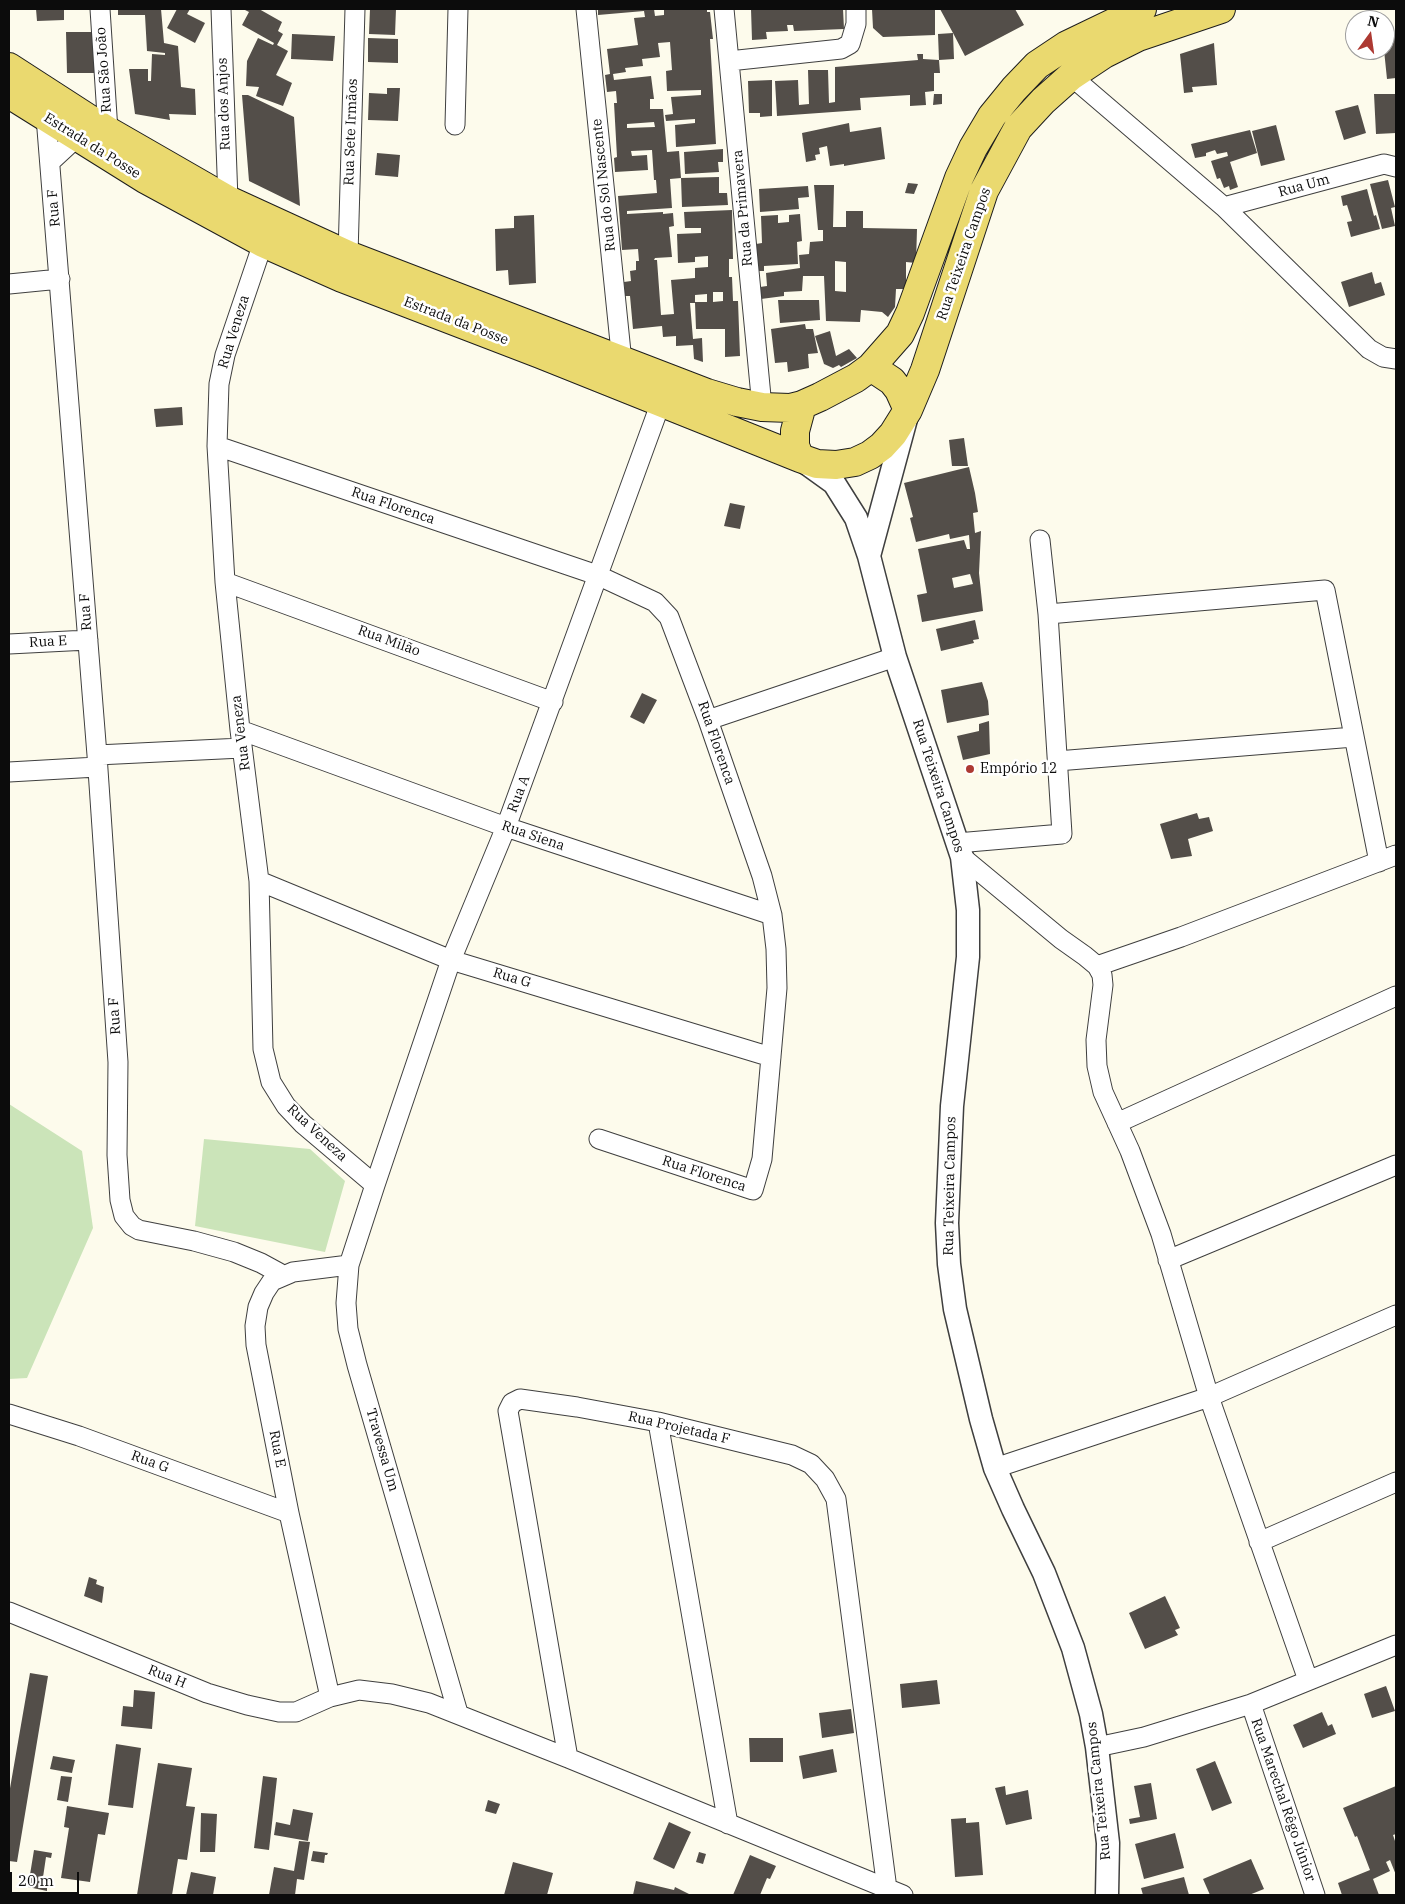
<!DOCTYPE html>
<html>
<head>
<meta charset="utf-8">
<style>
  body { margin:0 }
  #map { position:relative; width:1405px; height:1904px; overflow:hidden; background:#fdfbec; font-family:"IBM Plex Serif",serif }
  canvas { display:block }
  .frame { position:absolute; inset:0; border:10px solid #0c0c0c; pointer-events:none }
  .north { position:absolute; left:1345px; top:10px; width:50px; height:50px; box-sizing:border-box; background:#fff; border:1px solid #9e9e9e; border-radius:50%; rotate:14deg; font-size:14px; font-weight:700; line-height:20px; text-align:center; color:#0c0c0c }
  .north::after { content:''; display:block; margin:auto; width:18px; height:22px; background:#ad3932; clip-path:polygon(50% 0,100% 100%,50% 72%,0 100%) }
  .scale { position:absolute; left:10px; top:1872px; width:69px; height:22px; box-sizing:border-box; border:2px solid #0c0c0c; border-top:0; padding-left:6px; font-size:15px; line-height:18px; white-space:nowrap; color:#0c0c0c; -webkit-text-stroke:4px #fff; paint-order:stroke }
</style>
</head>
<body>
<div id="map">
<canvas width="1405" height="1904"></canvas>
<div class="frame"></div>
<div class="north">N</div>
<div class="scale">20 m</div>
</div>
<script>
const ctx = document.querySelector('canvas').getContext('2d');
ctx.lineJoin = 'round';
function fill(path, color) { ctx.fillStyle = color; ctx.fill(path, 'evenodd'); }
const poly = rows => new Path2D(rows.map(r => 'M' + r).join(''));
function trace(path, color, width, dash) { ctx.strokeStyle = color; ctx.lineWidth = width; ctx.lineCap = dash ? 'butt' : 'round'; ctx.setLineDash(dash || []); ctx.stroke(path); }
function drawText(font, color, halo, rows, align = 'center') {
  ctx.font = font + ' "IBM Plex Serif",serif'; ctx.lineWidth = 5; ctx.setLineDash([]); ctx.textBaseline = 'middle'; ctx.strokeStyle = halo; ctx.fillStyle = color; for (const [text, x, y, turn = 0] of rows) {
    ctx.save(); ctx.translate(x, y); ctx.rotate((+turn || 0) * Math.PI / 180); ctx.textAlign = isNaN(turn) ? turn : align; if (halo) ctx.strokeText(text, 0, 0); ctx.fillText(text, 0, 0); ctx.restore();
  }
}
fill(poly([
  [9,1104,82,1151,93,1228,27,1378,9,1379],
  [204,1139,310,1149,345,1181,325,1252,195,1226]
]), '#cbe4b9');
fill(poly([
  [36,9,64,9,64,20,37,21],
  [118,9,161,9,164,43,178,46,181,87,195,89,196,115,169,114,170,120,135,114,129,69,148,69,148,81,151,81,152,54,165,55,165,53,147,51,145,15,118,15],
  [177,9,190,9,187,14,205,23,195,43,167,28],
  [243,9,259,9,282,22,278,31,283,34,277,45,288,51,276,75,292,83,283,106,256,96,259,87,246,86,247,61,258,38,273,45,274,43,242,25,249,12],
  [370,9,396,9,395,35,369,34],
  [598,9,654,9,655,16,664,15,664,9,707,9,707,12,710,12,713,39,710,39,716,144,676,147,675,125,695,123,695,119,666,121,665,115,673,114,671,97,701,95,701,90,667,91,666,71,672,70,670,42,658,43,660,57,642,59,643,66,625,68,626,72,613,74,614,80,651,76,654,99,650,99,650,109,663,109,667,152,679,151,681,178,670,179,672,208,627,211,627,214,663,212,663,214,673,213,674,226,669,227,672,257,655,258,654,260,657,260,661,315,674,314,671,280,695,278,695,268,708,267,708,256,695,257,695,262,678,263,677,234,701,233,701,228,685,228,684,212,732,210,733,259,729,259,729,277,732,277,733,301,738,301,740,356,725,357,725,329,696,329,695,303,690,303,693,339,702,338,703,362,694,359,693,345,676,346,676,336,663,337,662,326,633,329,630,296,625,296,624,282,631,281,630,271,636,270,636,261,639,261,638,249,622,250,618,196,657,193,656,180,654,180,652,150,631,151,632,156,647,155,648,170,615,172,614,158,617,157,614,103,617,103,616,91,607,92,605,75,610,74,607,49,638,45,634,18,645,17,644,11,598,15],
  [654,122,655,127,627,128,627,124],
  [713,292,723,292,723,301,713,302],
  [707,294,707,302,695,302,695,295],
  [751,9,843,9,844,29,794,31,793,25,787,25,788,31,766,32,767,39,752,40],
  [872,9,935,9,935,35,883,37,873,28],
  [940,9,1015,9,1024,25,965,56,953,33,954,59,939,60,938,34,953,33],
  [66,32,94,32,94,73,67,73],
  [292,34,335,36,333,61,291,59],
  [1385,36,1396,36,1396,78,1387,79,1384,50],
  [368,38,398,39,398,63,368,62],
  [1214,43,1217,85,1192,87,1193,92,1184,93,1180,54],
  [917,54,923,54,923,59,939,60,940,73,934,73,934,91,925,92,926,105,910,106,910,95,860,98,861,110,777,116,775,81,798,80,799,105,809,104,808,70,828,70,829,103,835,102,835,67,918,60],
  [772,80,772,116,760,117,760,113,749,113,748,81],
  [387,88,400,88,398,121,368,120,369,93,387,94],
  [934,94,942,94,942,104,933,105],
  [1374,94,1396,94,1396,133,1376,134],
  [242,95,248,95,294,117,300,206,249,181],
  [1358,105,1366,133,1344,140,1335,111],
  [849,123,850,132,881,127,885,159,844,166,844,164,830,166,827,146,819,148,820,154,815,155,816,160,806,162,802,133],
  [1276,125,1285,160,1261,166,1252,131],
  [1250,130,1257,153,1230,162,1238,187,1230,190,1229,186,1224,188,1220,178,1217,179,1211,161,1228,156,1227,152,1217,154,1215,150,1206,153,1206,156,1195,158,1191,144],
  [723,149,723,162,718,162,719,172,685,174,684,152],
  [377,153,400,155,398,177,375,175],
  [719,177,719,193,727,193,728,205,682,207,681,178],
  [1388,180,1395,207,1391,208,1395,226,1382,229,1370,184],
  [908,183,918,184,914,194,905,193],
  [814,185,834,185,833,227,846,227,846,211,863,211,863,228,917,229,916,263,906,262,906,289,896,289,895,307,888,317,882,312,861,310,860,322,826,321,824,276,803,276,802,291,784,292,784,296,761,299,760,287,767,286,766,273,800,268,799,255,809,254,810,242,823,241,823,230,818,230],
  [835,261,846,262,846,292,835,291],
  [808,186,809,197,798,198,799,209,760,212,759,189],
  [1367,189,1374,216,1376,215,1380,229,1351,237,1347,222,1352,221,1347,205,1343,206,1341,196],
  [800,214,802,241,797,242,798,264,764,266,764,271,758,271,756,244,762,243,761,216,778,215,778,223,789,222,789,215],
  [534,215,536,283,509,285,508,270,496,271,495,229,514,228,514,216],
  [1372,272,1375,284,1381,282,1385,295,1349,307,1341,282],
  [778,300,819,300,820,320,780,323],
  [805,324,806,329,813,329,818,353,808,354,809,368,788,372,787,362,775,363,771,329],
  [830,331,836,356,849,349,857,358,841,367,839,365,833,368,824,364,815,336],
  [182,407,183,425,156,427,154,409],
  [964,438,968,466,952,466,949,440],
  [969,467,975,493,978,512,973,513,975,533,981,531,979,573,983,611,922,622,917,595,927,593,918,549,964,540,967,549,970,549,969,535,950,539,949,534,916,542,910,518,913,517,904,483],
  [970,574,973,584,954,588,952,578],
  [730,503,745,506,740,529,724,526],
  [975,620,979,639,973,640,974,643,941,651,936,629],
  [982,682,988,701,989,715,947,723,941,690],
  [642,693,657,700,644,724,630,717],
  [989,721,990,754,963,760,957,736,979,731,979,724],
  [1197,813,1199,819,1209,817,1213,831,1188,839,1192,856,1171,859,1160,824],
  [89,1577,97,1580,96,1584,104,1587,102,1603,84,1596],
  [1165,1596,1180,1628,1175,1630,1178,1635,1145,1649,1129,1613],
  [30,1673,48,1676,17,1862,9,1861,9,1794],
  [937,1680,940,1704,902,1708,900,1684],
  [1386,1686,1395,1711,1372,1718,1364,1694],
  [134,1690,155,1692,152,1729,121,1726,123,1706,133,1707],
  [851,1709,854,1733,822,1738,819,1713],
  [1322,1712,1328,1726,1332,1724,1336,1734,1303,1748,1293,1725],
  [749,1738,783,1738,783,1762,750,1762],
  [116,1744,141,1748,133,1808,108,1805],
  [833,1749,837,1772,803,1779,799,1756],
  [53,1756,75,1760,72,1773,50,1769],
  [1215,1761,1232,1803,1212,1811,1196,1769],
  [158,1763,192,1768,186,1806,195,1807,187,1860,178,1859,172,1895,137,1895],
  [61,1776,72,1777,68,1802,57,1800],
  [263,1776,277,1778,269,1850,254,1848],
  [1151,1783,1157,1819,1130,1824,1129,1819,1140,1817,1134,1786],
  [1005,1786,1006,1795,1028,1790,1032,1819,1006,1825,995,1788],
  [1396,1786,1396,1834,1393,1835,1396,1844,1396,1875,1390,1860,1386,1862,1390,1871,1373,1879,1379,1895,1342,1895,1338,1883,1370,1870,1357,1836,1355,1837,1343,1808],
  [488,1800,500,1804,496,1814,485,1811],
  [67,1806,109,1813,105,1835,98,1834,90,1882,61,1878,69,1828,64,1827],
  [293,1809,313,1813,308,1841,274,1835,276,1822,290,1825],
  [201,1813,217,1814,215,1852,200,1852],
  [966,1818,966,1823,979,1822,983,1875,955,1877,951,1819],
  [669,1822,691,1832,674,1869,653,1859],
  [1175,1833,1184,1868,1144,1879,1135,1844],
  [299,1841,310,1842,304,1880,297,1879,295,1895,269,1895,274,1867,294,1871],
  [34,1850,52,1853,51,1858,46,1857,42,1884,47,1884,47,1891,28,1887],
  [313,1851,328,1853,327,1855,325,1855,324,1863,311,1861],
  [699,1852,706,1854,703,1864,696,1862],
  [750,1855,776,1866,770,1879,767,1878,760,1895,733,1895],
  [1251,1859,1264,1889,1249,1895,1210,1895,1203,1879],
  [513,1862,553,1873,547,1895,504,1895],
  [191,1872,216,1877,213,1895,186,1895],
  [1184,1877,1189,1895,1143,1895,1141,1888],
  [636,1881,674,1890,675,1887,691,1895,633,1895]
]), '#534e49');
const minor = poly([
  [100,9,108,131],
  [221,9,228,200],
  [586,9,622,362],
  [724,9,762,407],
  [729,61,841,49,850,44,856,24,856,9],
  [1071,76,1224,207,1369,349,1383,357,1396,359],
  [46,117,97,755,118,1062,117,1155,120,1200,124,1216,132,1226,139,1230,194,1241,234,1252,261,1263,283,1275],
  [455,125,458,9],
  [50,162,77,137],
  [1224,207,1384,164,1396,167],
  [263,243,225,355,219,384,217,446,225,582,240,730,259,881,263,1049,271,1082,286,1106,303,1124,375,1185],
  [348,255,355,9],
  [9,284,60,279],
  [217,446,597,575,655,602,669,617,708,720,762,876,772,915,776,949,777,988,762,1159,753,1190,599,1139],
  [225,582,553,702],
  [1048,614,1325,590,1379,862],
  [9,644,88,640],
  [708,720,895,657],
  [240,730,506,827,772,915],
  [97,755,242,748],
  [1057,761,1354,737],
  [9,772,97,767],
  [957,843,1062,834,1048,614,1040,540],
  [962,857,1061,939,1085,956,1097,966,1102,975,1103,985,1096,1040,1097,1066,1103,1092,1130,1151,1161,1234,1209,1397,1308,1680],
  [259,881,451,960,771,1057],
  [1097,966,1181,937,1396,855],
  [1117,1123,1396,996],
  [1168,1260,1396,1165],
  [9,1414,79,1436,289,1513],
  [658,1422,728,1824],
  [995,1468,1209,1397,1396,1315],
  [1259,1542,1396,1482],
  [9,1612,207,1693,247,1705,279,1712,296,1712,330,1697,359,1690,392,1694,429,1703,568,1758,903,1895],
  [330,1697,289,1513,256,1345,255,1326,258,1307,264,1293,272,1281,293,1272,349,1265],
  [1251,1704,1315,1895],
  [458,1713,357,1365,348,1329,346,1303,349,1265,375,1185,451,960,506,827,661,402],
  [1097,1747,1144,1737,1251,1704,1396,1645],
  [568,1758,508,1411,512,1403,520,1399,577,1407,658,1422,792,1455,811,1464,825,1479,836,1499,887,1889]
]);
const tertiary = poly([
  [802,460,834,483,856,518,869,556,895,657,962,857,968,910,968,957,952,1106,947,1223,949,1264,955,1309,981,1419,995,1468,1013,1509,1044,1573,1073,1648,1091,1714,1097,1747,1108,1843,1107,1895],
  [869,556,906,419]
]);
const primary = poly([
  [9,67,108,131,228,200,348,255,707,393,737,402,762,407,790,408,802,405,820,397,856,378,871,367,900,334,910,313,959,178,973,148,992,116,1014,89,1037,65,1067,45,1142,9],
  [9,94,145,179,263,243,342,278,540,354,800,458,817,464,836,465,855,462,870,455,882,446,893,434,908,410,925,370,984,191,1018,128,1043,101,1071,76,1104,54,1138,37,1221,9],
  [871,367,892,381,899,390,908,410],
  [800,458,795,446,795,431,802,405]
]);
trace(minor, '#3f3f3f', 21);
trace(tertiary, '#3f3f3f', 25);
trace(primary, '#1d1d1d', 30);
trace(minor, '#fff', 19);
trace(tertiary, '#fff', 22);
trace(primary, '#ead96f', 28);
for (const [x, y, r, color] of [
  [970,769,5,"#ad3932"]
]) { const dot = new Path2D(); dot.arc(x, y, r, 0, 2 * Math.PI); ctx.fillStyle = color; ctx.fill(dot); trace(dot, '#fff', 2); }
drawText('14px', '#0c0c0c', '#fff', [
  ["Rua São João",104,70,-94],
  ["Rua dos Anjos",224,104,-92],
  ["Rua Sete Irmãos",351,132,-88],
  ["Estrada da Posse",92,146,32],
  ["Rua do Sol Nascente",604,185,-96],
  ["Rua Um",1304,186,-15],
  ["Rua F",54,208,-95],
  ["Rua da Primavera",743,208,-95],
  ["Rua Teixeira Campos",964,254,-71],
  ["Estrada da Posse",456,321,21],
  ["Rua Veneza",234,332,-73],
  ["Rua Florenca",393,506,19],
  ["Rua F",86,612,-94],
  ["Rua Milão",389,641,20],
  ["Rua E",48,642,-3],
  ["Rua Veneza",241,733,-97],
  ["Rua Florenca",716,743,71],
  ["Rua Teixeira Campos",938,786,72],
  ["Rua A",519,794,-69],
  ["Rua Siena",533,836,19],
  ["Rua G",512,978,17],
  ["Rua F",115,1016,-94],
  ["Rua Veneza",317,1133,43],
  ["Rua Florenca",704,1174,18],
  ["Rua Teixeira Campos",950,1186,-89],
  ["Rua Projetada F",679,1428,13],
  ["Rua E",277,1449,79],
  ["Travessa Um",382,1450,74],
  ["Rua G",150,1462,20],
  ["Rua H",167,1677,22],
  ["Rua Teixeira Campos",1099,1791,-96],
  ["Rua Marechal Rêgo Júnior",1283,1800,71]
]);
drawText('14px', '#0c0c0c', '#fff', [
  ["Empório 12",980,769]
], 'left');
</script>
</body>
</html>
